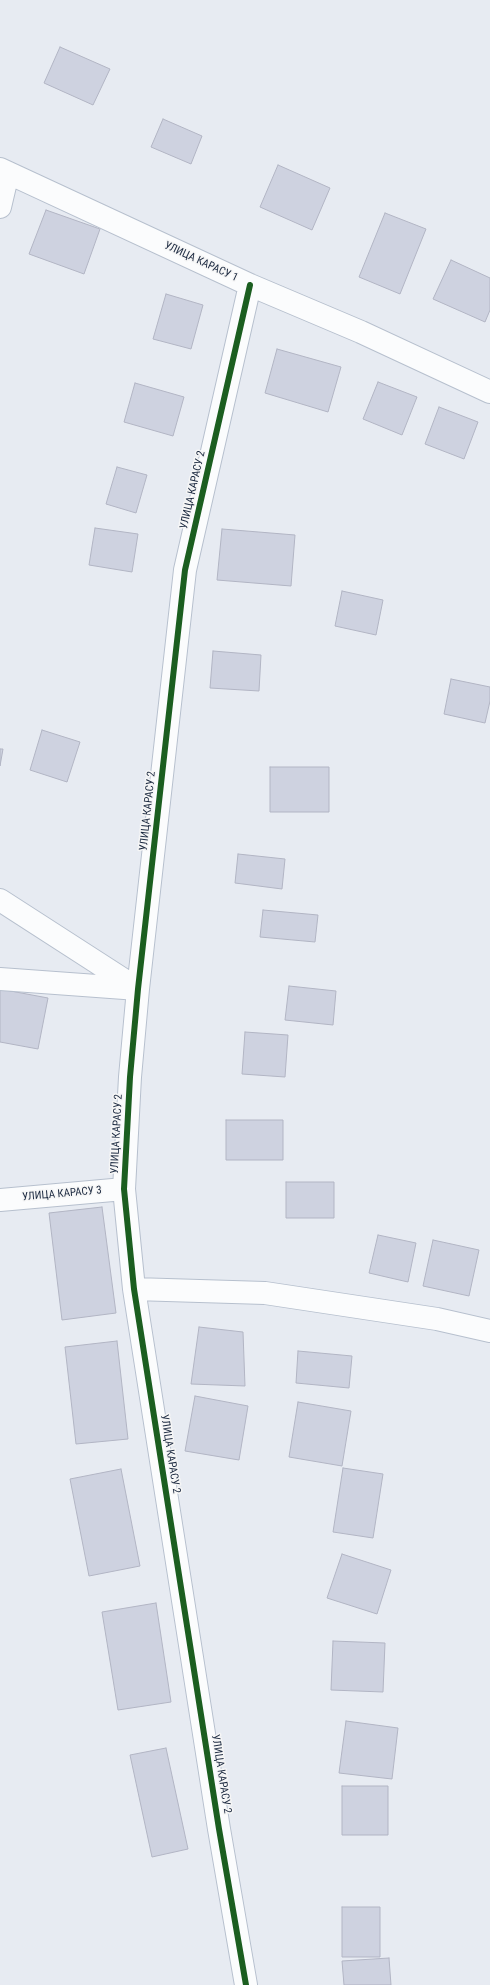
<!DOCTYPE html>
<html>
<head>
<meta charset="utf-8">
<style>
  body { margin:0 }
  canvas { display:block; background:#e7ebf2 }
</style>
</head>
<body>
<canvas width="490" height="1985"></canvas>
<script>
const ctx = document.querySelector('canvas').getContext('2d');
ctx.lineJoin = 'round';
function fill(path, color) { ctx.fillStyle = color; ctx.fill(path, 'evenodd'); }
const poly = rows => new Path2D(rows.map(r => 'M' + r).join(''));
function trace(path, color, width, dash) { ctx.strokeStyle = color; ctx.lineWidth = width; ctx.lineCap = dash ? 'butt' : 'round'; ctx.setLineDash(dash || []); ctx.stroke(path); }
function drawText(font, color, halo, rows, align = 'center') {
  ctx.font = font + ' "Roboto Condensed",sans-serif'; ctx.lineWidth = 3; ctx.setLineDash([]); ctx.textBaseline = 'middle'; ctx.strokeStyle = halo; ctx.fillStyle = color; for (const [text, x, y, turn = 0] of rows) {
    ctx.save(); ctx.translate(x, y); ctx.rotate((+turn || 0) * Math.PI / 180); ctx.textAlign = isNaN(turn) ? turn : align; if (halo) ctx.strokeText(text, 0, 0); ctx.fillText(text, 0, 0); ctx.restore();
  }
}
const building = poly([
  [60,47,110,69,93,105,44,83,60,47],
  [163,119,202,136,191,164,151,147,163,119],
  [278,165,330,188,312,230,260,207,278,165],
  [46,210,100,229,84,274,29,254,46,210],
  [385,213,426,229,400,294,359,277,385,213],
  [451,260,490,278,490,310,485,322,433,299,451,260],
  [166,294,203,305,191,349,153,339,166,294],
  [277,349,341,367,328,412,265,393,277,349],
  [378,382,417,397,402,435,363,419,378,382],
  [135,383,184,397,173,436,124,422,135,383],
  [439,407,478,422,464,459,425,444,439,407],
  [117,467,147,475,136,513,106,504,117,467],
  [95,528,138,534,132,572,89,565,95,528],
  [222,529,295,535,291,586,217,580,222,529],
  [342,591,383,600,376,635,335,626,342,591],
  [213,651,261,655,259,691,210,688,213,651],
  [451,679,490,687,490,701,485,723,444,714,451,679],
  [42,730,80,742,67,782,30,770,42,730],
  [0,749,3,749,0,766,0,749],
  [270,767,329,767,329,812,270,812,270,767],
  [238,854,285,859,282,889,235,883,238,854],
  [263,910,318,915,315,942,260,937,263,910],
  [289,986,336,991,333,1025,285,1020,289,986],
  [0,989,48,998,38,1049,0,1042,0,989],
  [245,1032,288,1035,285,1077,242,1074,245,1032],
  [226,1120,283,1120,283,1160,226,1160,226,1120],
  [286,1182,334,1182,334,1218,286,1218,286,1182],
  [102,1207,116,1313,62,1320,49,1213,102,1207],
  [378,1235,416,1243,408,1282,369,1273,378,1235],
  [433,1240,479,1250,469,1296,423,1286,433,1240],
  [199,1327,243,1332,245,1386,191,1384,199,1327],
  [117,1341,128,1439,76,1444,65,1347,117,1341],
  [298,1351,352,1356,349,1388,296,1383,298,1351],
  [195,1396,248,1406,239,1460,185,1451,195,1396],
  [298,1402,351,1411,342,1466,289,1457,298,1402],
  [343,1468,383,1474,373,1538,333,1532,343,1468],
  [121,1469,140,1566,89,1576,70,1479,121,1469],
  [342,1554,391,1570,377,1614,327,1598,342,1554],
  [156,1603,171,1702,118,1710,102,1612,156,1603],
  [333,1641,385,1643,383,1692,331,1690,333,1641],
  [346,1721,398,1728,392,1779,339,1773,346,1721],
  [166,1748,188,1849,152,1857,130,1755,166,1748],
  [342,1786,388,1786,388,1835,342,1835,342,1786],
  [342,1907,380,1907,380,1957,342,1957,342,1907],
  [389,1958,391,1985,344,1985,342,1961,389,1958]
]);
fill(building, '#ced2e0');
trace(building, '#b2b5c4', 1);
const minor = poly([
  [0,169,250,285,361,332,490,392],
  [0,207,8,173],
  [0,900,138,989,0,979],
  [0,1200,124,1189],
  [134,1289,265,1293,437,1319,490,1331],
  [246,1985,219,1829,134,1289,124,1189,130,1077,138,989,185,570,250,285]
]);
trace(minor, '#b7c0ce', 24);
trace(minor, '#fbfcfd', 22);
trace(poly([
  [246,1985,219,1829,134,1289,124,1189,130,1077,138,989,185,570,250,285]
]), '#1b5e20', 6);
drawText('11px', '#1a283f', '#f6f6f6', [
  ["УЛИЦА КАРАСУ 1",201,262,25],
  ["УЛИЦА КАРАСУ 2",193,490,-77],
  ["УЛИЦА КАРАСУ 2",148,811,-84],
  ["УЛИЦА КАРАСУ 2",117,1134,-87],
  ["УЛИЦА КАРАСУ 3",62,1194,-5],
  ["УЛИЦА КАРАСУ 2",170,1454,81],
  ["УЛИЦА КАРАСУ 2",221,1774,81]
]);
</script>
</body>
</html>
